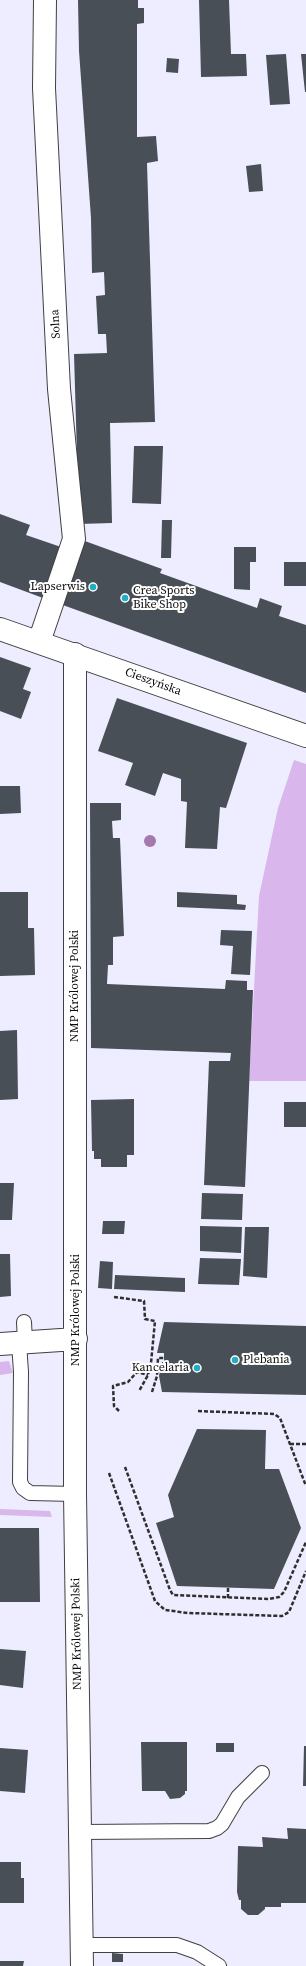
<!DOCTYPE html>
<html>
<head>
<meta charset="utf-8">
<style>
  body { margin:0 }
  canvas { display:block; background:#ededff }
</style>
</head>
<body>
<canvas width="306" height="1966"></canvas>
<script>
const ctx = document.querySelector('canvas').getContext('2d');
ctx.lineJoin = 'round';
function fill(path, color) { ctx.fillStyle = color; ctx.fill(path, 'evenodd'); }
const poly = rows => new Path2D(rows.map(r => 'M' + r).join(''));
function trace(path, color, width, dash) { ctx.strokeStyle = color; ctx.lineWidth = width; ctx.lineCap = dash ? 'butt' : 'round'; ctx.setLineDash(dash || []); ctx.stroke(path); }
function drawText(font, color, halo, rows, align = 'center') {
  ctx.font = font + ' "Source Serif 4",serif'; ctx.lineWidth = 4; ctx.setLineDash([]); ctx.textBaseline = 'middle'; ctx.strokeStyle = halo; ctx.fillStyle = color; for (const [text, x, y, turn = 0] of rows) {
    ctx.save(); ctx.translate(x, y); ctx.rotate((+turn || 0) * Math.PI / 180); ctx.textAlign = isNaN(turn) ? turn : align; if (halo) ctx.strokeText(text, 0, 0); ctx.fillText(text, 0, 0); ctx.restore();
  }
}
fill(poly([
  [294,760,306,764,306,1081,249,1081,259,896,278,808],
  [9,1361,13,1373,0,1375,0,1362],
  [0,1509,50,1511,52,1517,0,1515]
]), '#d9b6eb');
fill(poly([
  [78,0,138,0,138,8,144,8,144,23,137,24,137,137,156,136,158,161,147,163,155,422,110,423,112,523,79,524,74,354,107,353,106,334,98,334,96,296,105,295,104,272,92,273,91,218,79,51],
  [199,0,229,0,231,54,246,54,247,76,201,77],
  [286,54,290,104,270,105,266,55],
  [301,54,306,54,306,92,305,92],
  [167,58,179,59,178,73,166,72],
  [261,164,263,191,249,192,246,166],
  [134,446,163,446,161,504,132,503],
  [0,514,30,525,26,535,61,547,43,598,0,582],
  [162,520,172,520,171,558,161,558],
  [82,540,162,569,160,573,257,608,260,598,282,606,279,616,306,625,306,693,60,604],
  [234,547,256,547,256,562,250,562,250,590,234,589],
  [284,562,306,562,306,586,284,586],
  [0,657,31,668,23,689,31,692,21,719,0,711],
  [117,698,247,743,226,808,220,807,217,849,185,848,187,802,181,801,181,779,163,773,155,796,125,785,133,763,98,751],
  [0,786,20,786,21,813,0,814],
  [90,803,121,803,121,820,112,821,113,838,120,838,124,936,113,937,113,965,108,965,107,984,225,989,226,980,247,981,247,990,253,990,245,1187,204,1185,209,1061,230,1061,231,1053,91,1048],
  [0,892,28,892,28,928,34,928,35,975,0,976],
  [177,892,237,895,237,904,246,905,245,910,177,907],
  [221,930,252,931,250,975,231,974,233,946,220,945],
  [17,1030,18,1099,0,1100,0,1031],
  [134,1099,134,1155,127,1155,127,1167,101,1167,101,1159,94,1159,94,1151,92,1151,91,1100],
  [284,1102,306,1102,306,1127,284,1127],
  [0,1183,14,1183,12,1220,0,1220],
  [202,1193,243,1194,242,1220,201,1219],
  [103,1221,125,1221,124,1234,102,1234],
  [200,1226,242,1227,241,1253,200,1251],
  [245,1227,269,1227,267,1278,243,1276],
  [0,1254,10,1254,11,1296,0,1297],
  [200,1258,241,1259,239,1285,198,1284],
  [100,1261,113,1262,112,1289,98,1288],
  [115,1275,185,1278,185,1292,114,1289],
  [164,1322,306,1326,306,1395,162,1392,159,1376,162,1362,164,1362,164,1353,157,1353],
  [197,1429,266,1430,265,1469,279,1469,301,1528,274,1589,177,1586,156,1523,174,1517,168,1495],
  [0,1528,39,1528,40,1602,0,1602],
  [0,1649,26,1651,23,1688,0,1685],
  [141,1742,187,1742,187,1791,185,1791,185,1794,180,1798,170,1799,165,1791,142,1791],
  [216,1743,234,1743,234,1752,216,1752],
  [304,1746,306,1746,306,1786,303,1786],
  [0,1748,28,1750,25,1793,0,1791],
  [287,1828,306,1829,306,1903,281,1903,281,1907,265,1907,265,1909,258,1915,248,1915,241,1909,241,1900,239,1900,237,1892,238,1846,263,1847,262,1837,288,1839],
  [0,1862,21,1862,21,1878,24,1878,24,1903,0,1903],
  [112,1953,123,1954,123,1962,112,1962],
  [0,1961,24,1961,23,1966,0,1966]
]), '#494f56');
const service = poly([
  [24,1322,25,1342],
  [19,1343,21,1372,20,1482,23,1488,30,1493,75,1494],
  [80,1832,209,1831,217,1828,222,1824,238,1797,262,1773],
  [82,1945,177,1945,197,1952,219,1966]
]);
const minor = poly([
  [39,642,74,539,59,389,44,88,45,0],
  [75,654,75,1494,82,1966],
  [0,1344,76,1339]
]);
const tertiary = poly([
  [0,629,306,736]
]);
trace(service, '#404040', 16);
trace(minor, '#404040', 24);
trace(tertiary, '#404040', 24);
trace(poly([
  [114,1297,144,1301,145,1319,155,1321,151,1363,148,1375,139,1391],
  [152,1392,157,1376,158,1358,164,1358],
  [119,1411,114,1406,113,1386,128,1382,137,1372,148,1375],
  [198,1411,274,1414,280,1418,306,1486],
  [290,1444,306,1444],
  [125,1467,170,1590,173,1595,269,1599,279,1597,284,1592,306,1542],
  [109,1473,155,1601,165,1610,188,1613,282,1616,289,1612,306,1571],
  [228,1598,228,1588]
]), '#2f2f2f', 2.5, [4, 2]);
trace(service, '#fff', 14);
trace(minor, '#fff', 22);
trace(tertiary, '#fff', 22);
ctx.fillStyle = '#a37aab';
for (const [x, y] of [
  [150,841]
]) { ctx.beginPath(); ctx.arc(x, y, 6, 0, 2 * Math.PI); ctx.fill(); }
for (const [x, y, r, color] of [
  [93,587,4,"#20acc2"],
  [125,598,4,"#20acc2"],
  [235,1360,4,"#20acc2"],
  [197,1368,4,"#20acc2"]
]) { const dot = new Path2D(); dot.arc(x, y, r, 0, 2 * Math.PI); ctx.fillStyle = color; ctx.fill(dot); trace(dot, '#fff', 1.5); }
drawText('12px', '#0d0d0d', '#fff', [
  ["Solna",56,324,-93],
  ["Cieszyńska",153,682,20],
  ["NMP Królowej Polski",75,986,-90],
  ["NMP Królowej Polski",76,1310,-90],
  ["NMP Królowej Polski",77,1634,-91]
]);
drawText('12px', '#0d0d0d', '#fff', [
  ["Lapserwis",85,587],
  ["Crea Sports",133,591,"left"],
  ["Bike Shop",133,605,"left"],
  ["Plebania",243,1360,"left"],
  ["Kancelaria",189,1368]
], 'right');
</script>
</body>
</html>
